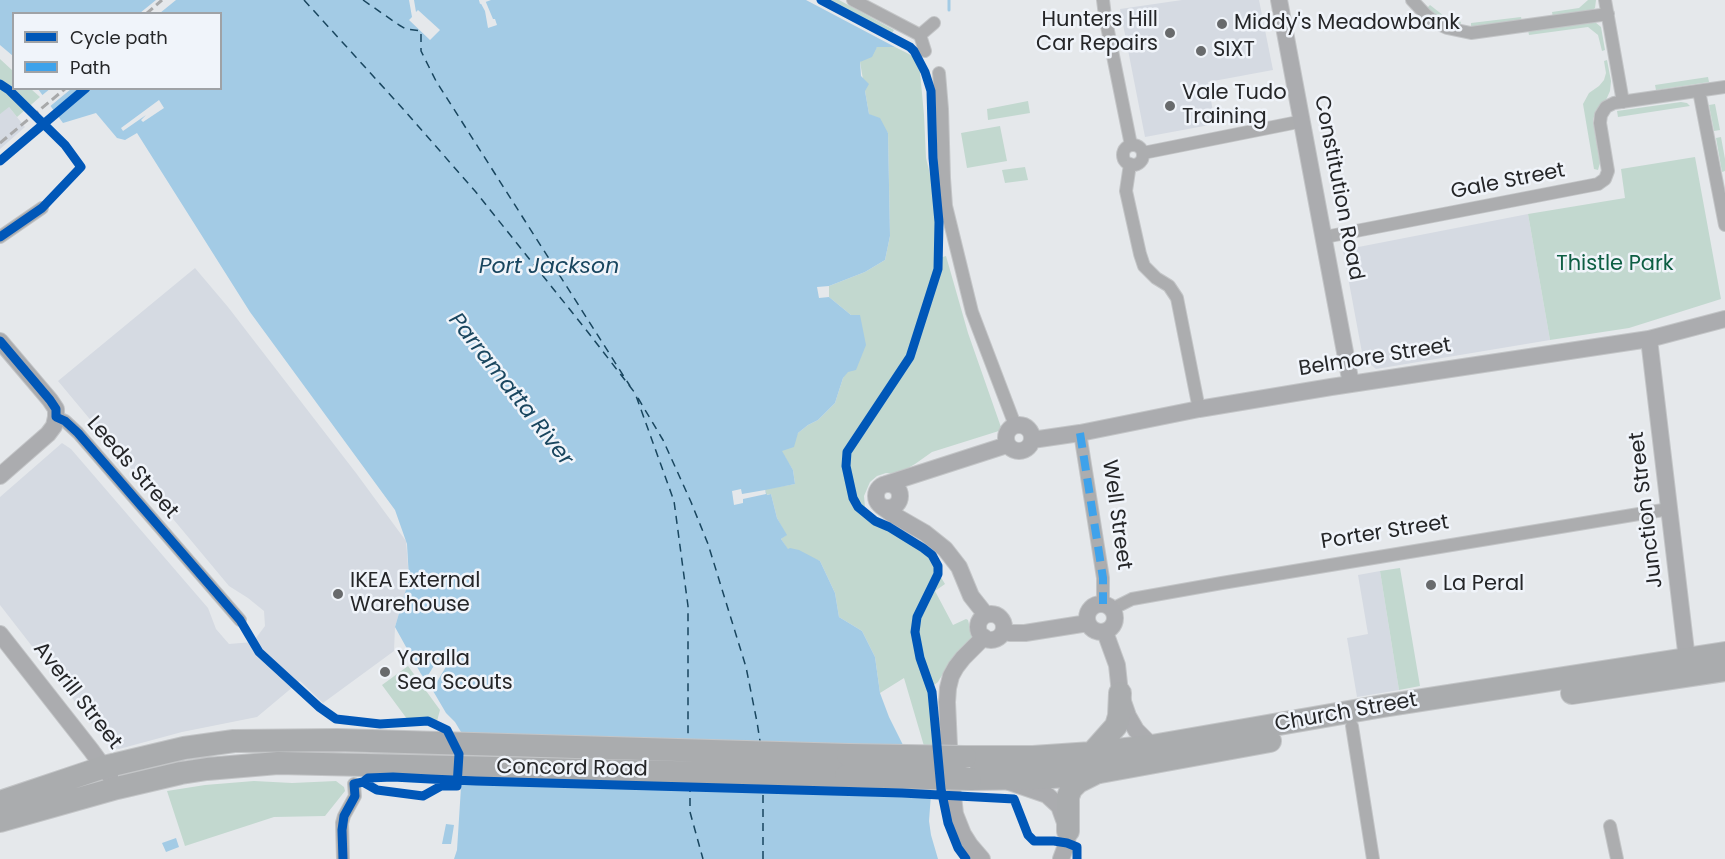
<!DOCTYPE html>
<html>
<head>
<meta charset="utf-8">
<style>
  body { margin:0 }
  #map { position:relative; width:1725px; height:859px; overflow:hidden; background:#e5e8eb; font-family:Poppins,sans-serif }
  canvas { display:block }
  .legend { position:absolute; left:12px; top:12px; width:210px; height:78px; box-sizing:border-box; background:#f0f4fa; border:2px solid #9fa2a6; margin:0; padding:8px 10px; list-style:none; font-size:18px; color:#252628 }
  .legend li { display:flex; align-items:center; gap:12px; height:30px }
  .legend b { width:30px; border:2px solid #9fa2a6 }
</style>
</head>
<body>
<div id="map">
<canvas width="1725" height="859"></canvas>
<ul class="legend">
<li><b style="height:8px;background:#0057b8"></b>Cycle path</li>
<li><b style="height:8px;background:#3ea2eb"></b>Path</li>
</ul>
</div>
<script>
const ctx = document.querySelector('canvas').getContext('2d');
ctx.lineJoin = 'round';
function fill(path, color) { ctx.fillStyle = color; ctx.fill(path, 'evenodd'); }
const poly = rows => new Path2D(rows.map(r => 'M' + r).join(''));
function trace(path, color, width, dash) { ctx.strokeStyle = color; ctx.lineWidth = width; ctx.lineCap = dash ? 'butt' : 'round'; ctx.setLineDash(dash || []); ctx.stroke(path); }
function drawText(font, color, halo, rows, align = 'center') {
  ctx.font = font + ' Poppins,sans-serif'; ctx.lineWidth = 5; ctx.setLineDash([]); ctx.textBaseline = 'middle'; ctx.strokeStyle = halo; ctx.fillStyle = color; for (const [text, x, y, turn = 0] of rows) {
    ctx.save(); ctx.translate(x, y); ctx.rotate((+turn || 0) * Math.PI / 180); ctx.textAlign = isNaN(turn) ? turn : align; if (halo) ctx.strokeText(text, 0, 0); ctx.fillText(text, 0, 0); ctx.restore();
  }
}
fill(poly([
  [1182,0,1259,0,1273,70,1208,82,1215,124,1145,137,1120,9],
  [8,106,25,127,0,149,0,113],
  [1528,214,1550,340,1376,369,1363,358,1343,250],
  [195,268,228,307,356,473,406,541,409,579,395,627,394,651,323,703,300,681,257,717,182,732,119,749,111,748,0,605,0,497,62,443,71,449,208,608,216,629,229,644,253,642,265,626,264,611,248,598,229,586,58,381],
  [1380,571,1399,690,1357,697,1347,638,1368,634,1358,575]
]), '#d5dae2');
fill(poly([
  [829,0,839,0,894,30,892,33],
  [1588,0,1596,0,1595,8,1591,11,1553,17,1552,12,1579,8],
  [1430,5,1444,16,1461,22,1460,26,1442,20,1426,9],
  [1521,17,1522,21,1471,28,1471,23],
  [1595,22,1601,27,1605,50,1602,51,1598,35,1588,27,1529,35,1528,30],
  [877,47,895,47,909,54,913,57,920,72,924,115,926,158,933,187,937,235,936,259,946,256,968,333,1002,430,932,452,915,464,898,474,886,473,877,476,870,482,864,496,865,507,884,527,928,556,945,584,935,591,953,625,966,619,968,620,972,636,969,642,947,667,938,682,929,689,936,746,924,746,904,678,880,693,875,657,862,631,839,617,835,593,820,561,788,550,781,539,786,535,777,518,771,494,766,495,765,489,795,484,793,470,781,451,798,433,808,425,818,420,835,403,843,378,847,371,851,315,829,297,829,286,865,272,885,260,890,236,888,133,869,114,860,62],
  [0,59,13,71,14,88,31,89,40,97,17,117,9,107,0,114],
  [1607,60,1611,81,1610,91,1606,100,1596,110,1593,120,1600,163,1598,170,1594,169,1583,104,1589,93,1599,86,1604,80,1606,73,1604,61],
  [1708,77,1709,82,1656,90,1655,85],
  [1028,101,1030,113,988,120,987,109],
  [1681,102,1687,103,1690,106,1618,117,1617,111],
  [1715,104,1720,130,1714,131,1709,105],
  [1000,126,1007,161,967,168,961,133],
  [1721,137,1725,159,1725,171,1722,172,1716,138],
  [1695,157,1721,299,1629,328,1550,340,1528,214,1625,198,1621,169],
  [1025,167,1028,180,1005,183,1002,170],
  [1400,568,1420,686,1399,690,1380,571],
  [408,666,440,710,437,721,410,723,382,685],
  [254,781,292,783,336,781,344,787,345,791,325,816,274,817,185,846,167,791,205,785]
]), '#c2d8cf');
fill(poly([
  [0,0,479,0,480,4,491,0,806,0,895,47,877,47,872,57,860,62,861,76,869,84,865,91,869,114,880,118,888,133,890,236,885,260,865,272,829,286,817,287,819,298,829,297,851,315,860,315,866,345,856,370,848,372,843,378,835,403,818,420,808,425,798,433,794,447,782,451,793,470,795,484,765,490,767,495,771,494,777,518,787,535,781,539,788,549,790,548,799,550,820,561,835,593,839,617,862,631,875,657,880,693,889,717,903,745,931,794,929,821,931,835,938,859,454,859,457,850,463,756,461,732,455,722,446,713,429,684,421,674,395,627,409,579,407,544,395,510,250,312,137,133,125,140,117,138,96,113,63,123,38,89,220,88,220,14,14,14,13,56,0,45],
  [446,824,454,825,451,844,442,844],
  [176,838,179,847,166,852,162,843]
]), '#a3cbe5');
fill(poly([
  [156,0,176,0,160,13,140,13],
  [409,0,414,0,416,12,418,10,440,30,430,40,409,20,412,17],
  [479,0,485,0,493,19,495,19,497,25,488,28,485,11],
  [51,88,71,88,71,89,48,108,40,97],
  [81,89,91,89,56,118,52,113],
  [159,100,164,108,143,122,141,120,146,115,123,131,121,128],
  [741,489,742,494,765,490,766,494,743,499,743,503,734,505,732,491],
  [438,659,447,665,431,692,424,682],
  [460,757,928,775,934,794,933,798,457,783]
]), '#e5e8eb');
trace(poly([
  [949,0,949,10]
]), '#a3cbe5', 3);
trace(poly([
  [304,0,404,110,475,191,587,331,635,393,674,501,688,606,688,740],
  [363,0,399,25,406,29,421,31,421,51,436,81,630,386],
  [638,398,663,440,691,502,708,544,746,667,757,722,760,741],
  [690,784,690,812,703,859],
  [763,859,763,785]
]), '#19465f', 1.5, [8, 6]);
const street = poly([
  [853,0,920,35,934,23],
  [1103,0,1105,16,1131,145],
  [1412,0,1426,15,1436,23,1447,28,1471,33,1608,14],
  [1605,0,1623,102],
  [920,35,925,51],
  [939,73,942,109,944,178,946,206,972,312,1015,425],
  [1699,91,1725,225],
  '1123 155a10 10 0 1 1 20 0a10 10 0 1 1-20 0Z',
  [1143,153,1303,121],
  [1130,164,1126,191,1140,254,1144,266,1156,278,1169,286,1177,298,1199,409],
  [0,237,42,208],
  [1325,237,1598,184,1605,179,1608,171,1600,123,1601,115,1606,107,1614,103,1725,87],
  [56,417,65,421,78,433,240,620],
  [1080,433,1103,578,1103,604],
  [1112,609,1132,599,1222,583,1669,509],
  [1352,726,1373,859],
  [1610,826,1617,859],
  [343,859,342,823,344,816,355,796,354,784]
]);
const secondary = poly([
  [1279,0,1351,384],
  [1649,339,1688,668],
  [0,341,50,400,56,409,56,417,54,426,48,434,0,476],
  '1006 438a13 13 0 1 1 26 0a13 13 0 1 1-26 0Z',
  [1032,440,1080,433,1199,409,1331,387,1649,339,1725,319],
  '876 496a12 12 0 1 1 24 0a12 12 0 1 1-24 0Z',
  [886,484,1007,445],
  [881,506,892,514,925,533,945,549,959,567,971,596,986,615],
  '1087 618a14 14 0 1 1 28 0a14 14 0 1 1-28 0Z',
  '978 627a13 13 0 1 1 26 0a13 13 0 1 1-26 0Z',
  [1004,630,1010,633,1025,633,1088,623],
  [1105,632,1117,665,1120,693,1128,716,1136,730,1152,746],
  [0,634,91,750,110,776],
  [1009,782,1047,795,1059,806,1068,831,1067,843,1061,859],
  [982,859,970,845,963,834,955,814,950,768,947,702,948,688,951,676,956,667,963,658,984,637]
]);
const highway = poly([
  [1572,693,1725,670],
  [1092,753,1116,726,1119,716,1120,693],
  [965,757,1033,757,1092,753,1152,746,1383,706,1725,653],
  [970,779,1037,778,1066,776,1100,772,1270,741],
  [0,802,104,767,184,748,234,741,337,740,848,755],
  [0,821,117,788,181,773,207,769,278,763,846,776],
  [1068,831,1068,797,1071,789,1078,782,1094,774]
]);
trace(street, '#c3c5c7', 14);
trace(secondary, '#c3c5c7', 18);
trace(highway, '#c3c5c7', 24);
trace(street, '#acadaf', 12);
trace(secondary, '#abacaf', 16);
trace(highway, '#aaacae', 22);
trace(poly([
  [146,14,162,0],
  [0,143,66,88]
]), '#a8a9aa', 3, [9, 4.5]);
const highwayBridge = poly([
  [848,755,965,757],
  [846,776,970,779]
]);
trace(highwayBridge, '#c3c5c7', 24, []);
trace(highwayBridge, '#aaacae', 22);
trace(poly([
  [1080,433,1103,578,1103,604]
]), '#3ea2eb', 8, [15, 8]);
trace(poly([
  [821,0,910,47,914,51,925,72,931,91,933,158,939,222,938,269,910,357,847,452,846,466,853,498,858,507,875,521,889,527,923,548,932,555,938,566,938,574,917,617,915,632,920,658,932,692,941,789,948,823,958,848,966,859],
  [0,84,9,90,65,145,81,167,42,208,0,237],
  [0,161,86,88],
  [0,341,50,400,56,409,56,417,65,421,78,433,240,620,259,652,319,707,336,719,380,724,428,721,447,730,459,754,457,786,441,786,423,796,377,790,363,782,368,778,393,777,430,779,476,781,902,793,1014,799,1028,835,1034,841,1054,841,1067,843,1077,847,1077,859],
  [343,859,342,830,344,816,355,796,354,784,363,782]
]), '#0057b8', 9);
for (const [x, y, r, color] of [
  [1222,24,6,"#686a6c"],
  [1170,33,6,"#686a6c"],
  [1201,51,6,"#686a6c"],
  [1170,106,6,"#686a6c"],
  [1431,585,6,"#686a6c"],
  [338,594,6,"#686a6c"],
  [385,672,6,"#686a6c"]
]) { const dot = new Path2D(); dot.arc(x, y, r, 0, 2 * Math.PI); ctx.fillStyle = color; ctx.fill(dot); trace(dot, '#f0f4fa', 2); }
drawText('21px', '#252628', '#f0f4fa', [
  ["Hunters Hill",1158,21,"right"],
  ["Car Repairs",1158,45,"right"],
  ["Middy's Meadowbank",1234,24],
  ["SIXT",1213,51],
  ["Vale Tudo",1182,94],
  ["Training",1182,118],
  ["IKEA External",350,582],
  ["Warehouse",350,606],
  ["La Peral",1443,585],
  ["Yaralla",397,660],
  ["Sea Scouts",397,684]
], 'left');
drawText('21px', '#252628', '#f0f4fa', [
  ["Gale Street",1508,182,-11],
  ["Constitution Road",1338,188,79],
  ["Belmore Street",1375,358,-9],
  ["Leeds Street",132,468,49],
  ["Junction Street",1647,510,-97],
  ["Well Street",1116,515,82],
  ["Porter Street",1385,533,-9],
  ["Averill Street",77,696,52],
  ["Church Street",1346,713,-10],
  ["Concord Road",572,769,1]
]);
drawText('21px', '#0d5e43', '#f0f4fa', [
  ["Thistle Park",1615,265]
]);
drawText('italic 22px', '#19465f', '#f0f4fa', [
  ["Port Jackson",549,267],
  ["Parramatta River",510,390,52]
]);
</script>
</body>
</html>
